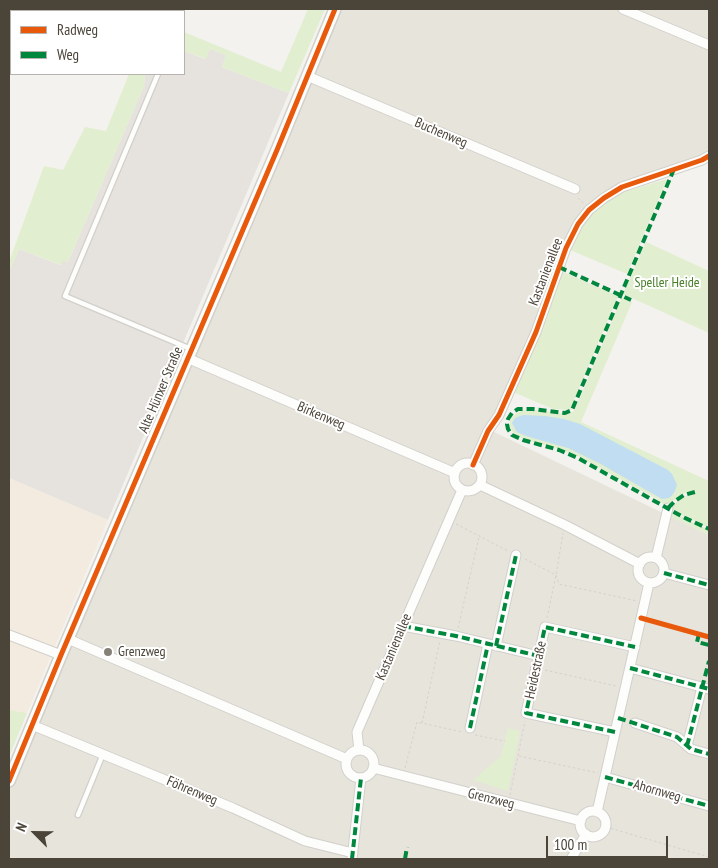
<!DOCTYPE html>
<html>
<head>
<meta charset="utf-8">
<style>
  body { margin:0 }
  #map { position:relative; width:718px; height:868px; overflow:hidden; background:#f4f2ee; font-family:"PT Sans Narrow",sans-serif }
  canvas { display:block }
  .frame { position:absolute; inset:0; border:10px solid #4b4439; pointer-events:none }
  .legend { position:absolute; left:10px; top:10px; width:175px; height:65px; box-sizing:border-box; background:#fff; border:1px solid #b7b4b0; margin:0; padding:6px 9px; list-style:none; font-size:15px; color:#4b4439 }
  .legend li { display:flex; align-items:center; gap:10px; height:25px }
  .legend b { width:25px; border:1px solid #b7b4b0 }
  .north { position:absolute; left:10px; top:808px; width:50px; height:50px; -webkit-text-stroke:4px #fff; paint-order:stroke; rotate:293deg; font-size:14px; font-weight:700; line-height:20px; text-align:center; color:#4b4439 }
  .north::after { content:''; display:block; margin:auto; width:18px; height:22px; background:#4b4439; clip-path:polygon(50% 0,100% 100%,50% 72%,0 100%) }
  .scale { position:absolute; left:546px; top:836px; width:122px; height:22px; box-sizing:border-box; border:2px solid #4b4439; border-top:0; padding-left:6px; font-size:15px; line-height:18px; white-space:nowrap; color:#4b4439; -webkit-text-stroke:4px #fff; paint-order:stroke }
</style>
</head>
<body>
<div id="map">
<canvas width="718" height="868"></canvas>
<div class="frame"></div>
<ul class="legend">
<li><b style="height:6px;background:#e8590c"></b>Radweg</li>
<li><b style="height:6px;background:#00873e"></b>Weg</li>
</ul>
<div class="north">N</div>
<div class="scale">100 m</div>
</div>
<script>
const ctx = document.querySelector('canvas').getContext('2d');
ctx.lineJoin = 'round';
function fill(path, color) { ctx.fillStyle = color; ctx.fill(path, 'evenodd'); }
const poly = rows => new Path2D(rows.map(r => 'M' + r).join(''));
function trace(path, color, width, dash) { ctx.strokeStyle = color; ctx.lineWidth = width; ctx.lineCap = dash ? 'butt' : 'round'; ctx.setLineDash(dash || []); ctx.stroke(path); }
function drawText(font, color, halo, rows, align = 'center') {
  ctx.font = font + ' "PT Sans Narrow",sans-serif'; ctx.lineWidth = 4; ctx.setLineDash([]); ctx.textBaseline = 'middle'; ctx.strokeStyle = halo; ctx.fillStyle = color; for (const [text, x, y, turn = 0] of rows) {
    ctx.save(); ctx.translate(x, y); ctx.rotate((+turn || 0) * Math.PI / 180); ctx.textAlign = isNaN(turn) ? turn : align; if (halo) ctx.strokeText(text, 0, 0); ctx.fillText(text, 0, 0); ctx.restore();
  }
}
fill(poly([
  [334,9,709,9,709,156,622,187,578,224,492,431,709,535,709,859,9,859,9,781]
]), '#e7e4dc');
fill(poly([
  [9,478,108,520,27,713,9,710]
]), '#f3ebdf');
fill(poly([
  [210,49,226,55,222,67,289,93,108,520,9,478,9,272,19,249,60,265,63,260,68,262,144,86,145,74,184,74,184,51,205,59]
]), '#e6e2de');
fill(poly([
  [308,9,325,9,289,93,222,67,226,55,210,49,206,59,184,51,184,32,281,72],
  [129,74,145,74,144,86,68,262,63,260,61,265,19,249,9,272,9,262,44,166,63,170,85,127,106,131],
  [667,179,627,274,570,250,582,227,592,214,607,202,624,192],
  [646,242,709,271,709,333,623,294],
  [561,271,618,296,570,410,553,409,513,392],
  [622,297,632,302,581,422,709,481,709,528,684,516,672,509,672,506,683,498,687,496,694,495,696,490,685,493,678,497,667,506,666,506,657,499,578,456,556,448,523,439,515,434,511,429,510,425,510,421,513,416,522,410,535,410,566,414,573,412,576,407],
  [671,511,709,530,709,535,669,516],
  [9,710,27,713,9,757],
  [508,728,520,731,508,791,473,780,501,756]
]), '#e1eecf');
fill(poly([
  [523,415,545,416,564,419,580,424,668,470,672,474,677,485,674,493,669,498,662,499,599,463,568,448,526,436,517,432,512,423,515,418]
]), '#c0ddf1');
const service = poly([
  [158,74,65,296,191,349],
  [78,815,103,754]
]);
const minor = poly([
  [623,9,709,45],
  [307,76,575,189],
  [187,358,455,473],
  '454 477a14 14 0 1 1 28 0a14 14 0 1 1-28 0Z',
  [473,465,488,431,499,415,536,332,566,248,578,224,589,210,604,198,622,187,702,160,709,156],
  [480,485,565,525,640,564],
  '638 570a13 13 0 1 1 26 0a13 13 0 1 1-26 0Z',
  [656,558,668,508],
  [664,573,709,585],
  [403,626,456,636,539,656],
  [9,635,61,655],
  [68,639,347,759],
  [496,646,516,555],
  [630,668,709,689],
  [635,723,677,737,691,749,709,754],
  [32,725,233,808,305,841,353,853],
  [470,728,488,644],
  [615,732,526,713,545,627,635,647],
  [687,746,702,687],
  [359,750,357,732,462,490],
  '346 764a14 14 0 1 1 28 0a14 14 0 1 1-28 0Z',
  [373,768,581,821],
  [605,777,709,806],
  '580 824a13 13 0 1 1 26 0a13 13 0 1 1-26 0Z',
  [597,812,649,583],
  [352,859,361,778],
  [571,859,586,834]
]);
const tertiary = poly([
  [9,781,61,655,277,150,335,9]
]);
trace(service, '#d2d0cb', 7);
trace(minor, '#d2d0cb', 11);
trace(tertiary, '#d2d0cb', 14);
trace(poly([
  [578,198,584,204],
  [456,524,508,551],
  [525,559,556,575,559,584,637,601],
  [547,618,556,575,563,533],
  [458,628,479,537],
  [545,670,616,686],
  [422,723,440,641],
  [475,735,505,741],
  [519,756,598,773],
  [405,768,417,722,462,732],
  [510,795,525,721],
  [606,827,709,857]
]), '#d3d2cc', 1, [2.5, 2.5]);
trace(service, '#fdfdfc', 4.5);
trace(minor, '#fdfdfc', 9);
trace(tertiary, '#fdfdfc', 11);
trace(poly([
  [674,169,572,410,565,413,533,409,518,409,512,413,508,419,507,424,508,429,512,435,523,440,559,450,578,458,683,517,709,529],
  [559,267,631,300],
  [668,508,675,501,684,495,695,492],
  [664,573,709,585],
  [403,626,456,636,539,656],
  [699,634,697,642,709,645],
  [496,646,516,555],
  [630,668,709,689],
  [618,718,677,737,691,749,709,754],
  [470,728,488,644],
  [615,732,526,713,545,627,635,647],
  [687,746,709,661],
  [605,777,709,806],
  [352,859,361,778],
  [405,859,407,847]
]), '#00873e', 4, [8, 4]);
trace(poly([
  [473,465,488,431,499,415,536,332,566,248,578,224,589,210,604,198,622,187,702,160,709,156],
  [641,618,709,637],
  [9,781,61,655,277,150,335,9]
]), '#e8590c', 5);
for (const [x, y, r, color] of [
  [108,652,5,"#868178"]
]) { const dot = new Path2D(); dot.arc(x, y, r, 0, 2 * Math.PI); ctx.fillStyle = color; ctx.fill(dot); trace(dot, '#fff', 2); }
drawText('14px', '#4b4439', '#fff', [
  ["Buchenweg",441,133,23],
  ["Kastanienallee",546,272,-69],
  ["Alte Hünxer Straße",161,390,-67],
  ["Birkenweg",321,416,23],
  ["Kastanienallee",394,647,-67],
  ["Heidestraße",536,670,-78],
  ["Föhrenweg",192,791,23],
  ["Ahornweg",657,791,16],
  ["Grenzweg",491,799,14]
]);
drawText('14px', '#4a7f2a', '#fff', [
  ["Speller Heide",667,283]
]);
drawText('14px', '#4b4439', '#fff', [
  ["Grenzweg",118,652]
], 'left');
</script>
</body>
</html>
